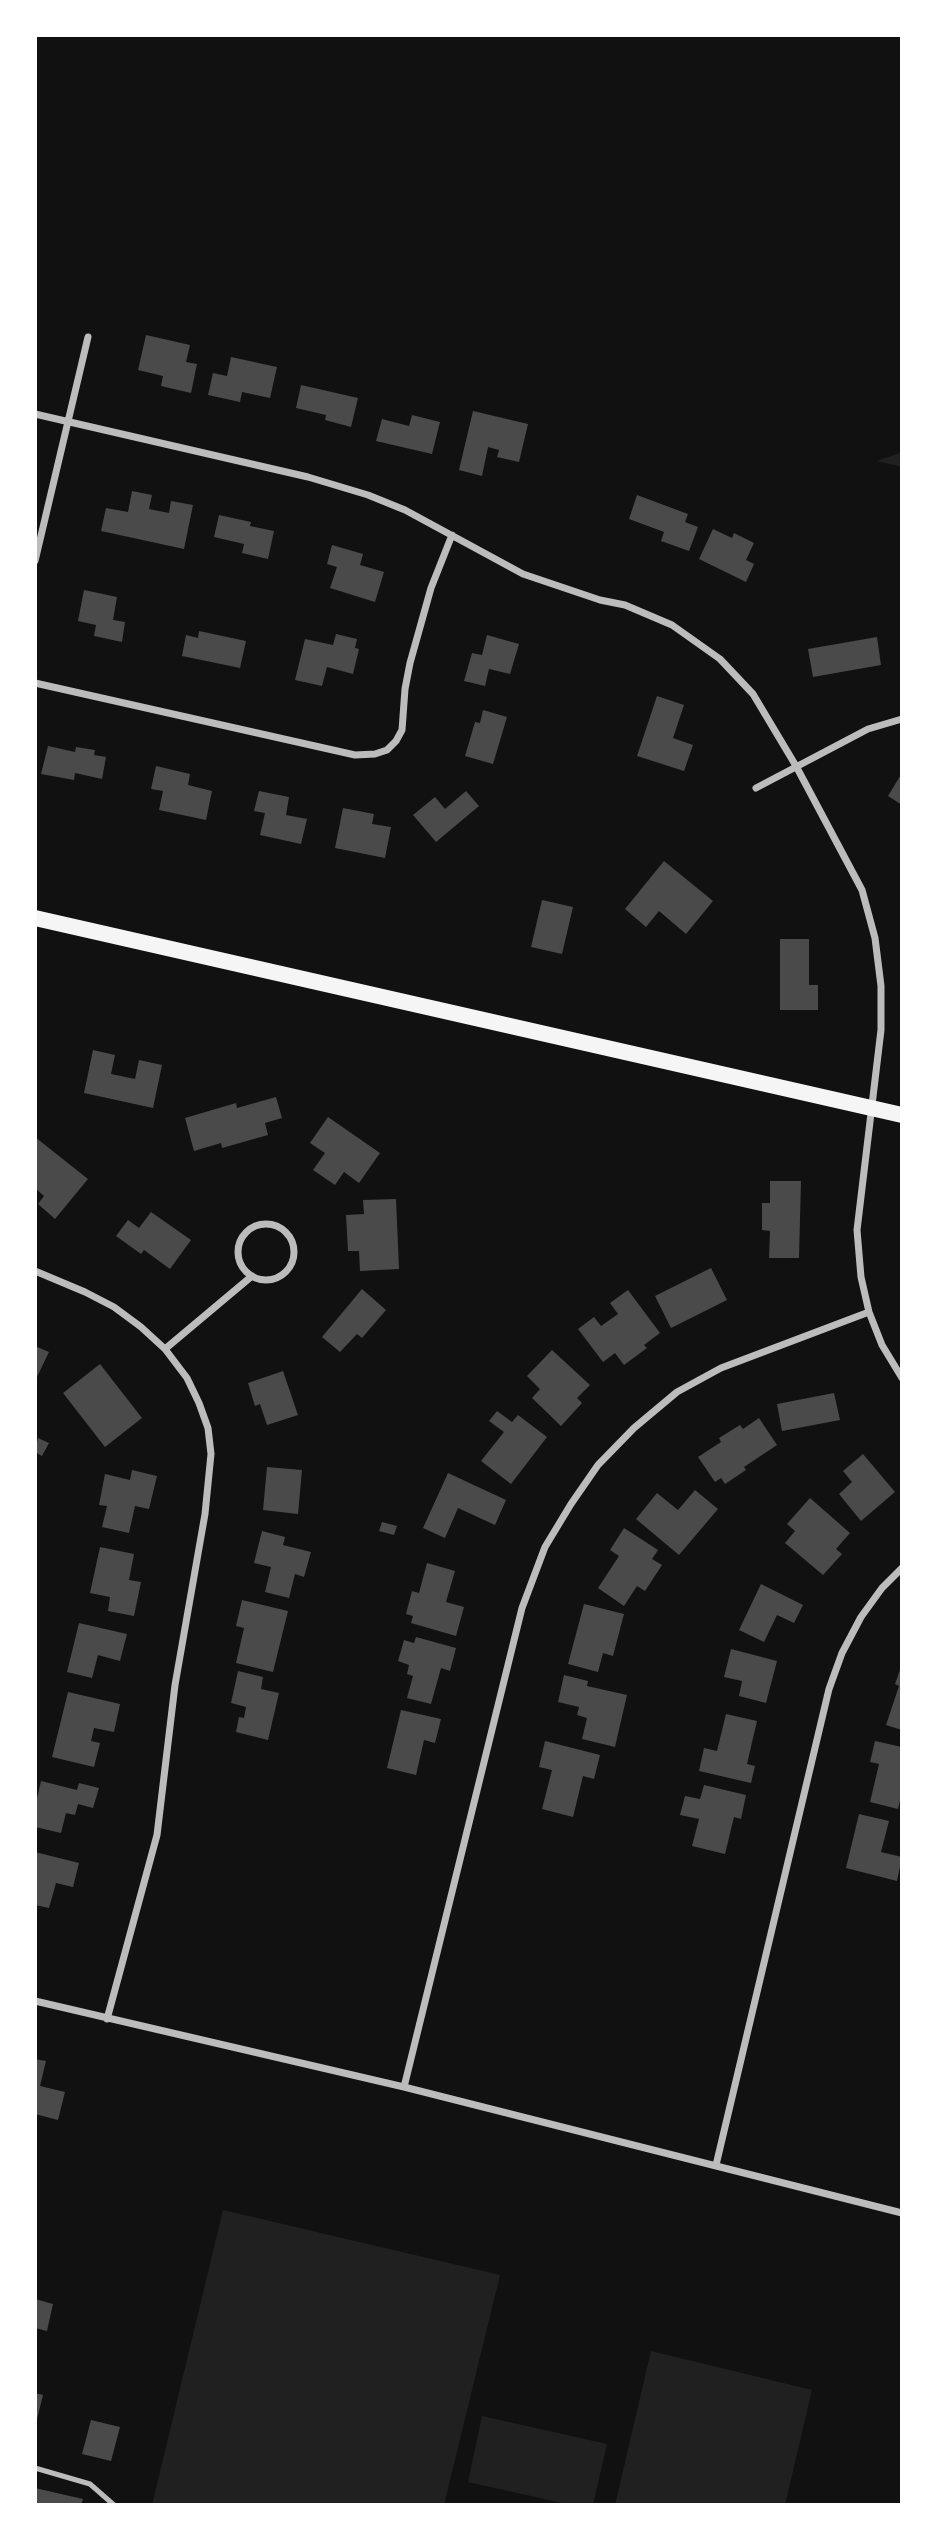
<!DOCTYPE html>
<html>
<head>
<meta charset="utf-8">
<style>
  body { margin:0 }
  #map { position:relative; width:937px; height:2540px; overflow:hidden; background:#111; font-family:"Alegreya Sans",sans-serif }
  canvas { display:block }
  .frame { position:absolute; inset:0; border:37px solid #fff; pointer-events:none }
</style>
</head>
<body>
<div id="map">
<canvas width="937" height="2540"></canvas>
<div class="frame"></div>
</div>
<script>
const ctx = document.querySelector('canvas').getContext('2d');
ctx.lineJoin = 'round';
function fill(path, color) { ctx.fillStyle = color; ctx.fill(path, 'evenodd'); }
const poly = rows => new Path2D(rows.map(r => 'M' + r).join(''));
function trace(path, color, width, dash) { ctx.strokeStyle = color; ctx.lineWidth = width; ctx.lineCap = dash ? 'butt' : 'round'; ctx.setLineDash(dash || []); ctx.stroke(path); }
fill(poly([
  [902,451,902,467,877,461,902,452],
  [223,2210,500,2275,444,2505,152,2505],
  [651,2351,812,2390,785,2505,615,2505],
  [482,2416,607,2444,593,2505,571,2505,468,2482]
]), '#202020');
fill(poly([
  [146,335,190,345,186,362,197,364,191,393,161,386,163,376,138,370],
  [231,357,277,367,270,398,242,392,240,402,208,395,213,373,227,376],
  [301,385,358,398,351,427,325,420,326,415,296,408],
  [473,411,528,424,519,462,497,457,499,450,488,447,482,476,459,470],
  [412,415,440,422,432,454,376,441,382,419,409,426],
  [132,491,152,495,149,509,169,513,171,501,193,505,184,549,101,531,106,508,128,512],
  [637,495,688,514,685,522,698,527,689,551,661,541,664,532,629,519],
  [219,515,251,522,250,526,274,531,268,559,242,553,244,544,214,537],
  [713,529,732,538,734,533,754,543,746,560,754,564,746,582,699,559],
  [332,545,363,554,360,565,384,572,375,602,330,588,337,567,327,564],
  [84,590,117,597,113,620,125,622,122,642,94,636,96,625,78,621],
  [199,631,246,641,240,668,182,656,186,635,198,638],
  [336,634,357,639,355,648,359,649,353,674,327,667,322,686,295,680,305,639,333,645],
  [487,635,519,644,510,674,489,669,485,686,464,681,472,653,482,655],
  [877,637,881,665,813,677,808,649],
  [657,696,684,705,673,738,693,745,684,771,637,756],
  [483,710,507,717,493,764,465,756,475,722,480,723],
  [48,746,75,752,76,747,95,750,94,755,106,757,102,779,75,773,74,780,41,774],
  [156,766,190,774,188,785,212,791,206,820,159,810,163,791,151,789],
  [902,773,902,805,888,796],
  [259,791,289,797,286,815,307,819,301,844,260,835,265,813,254,811],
  [466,791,479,806,436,842,413,815,435,797,445,809],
  [343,808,374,814,372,824,391,827,385,858,335,848],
  [664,861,713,901,686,934,659,911,646,927,625,909],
  [542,900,573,907,562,954,531,947],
  [780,939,809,939,809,985,818,985,818,1010,780,1010],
  [93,1050,115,1055,111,1074,135,1079,139,1060,162,1065,153,1108,84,1093],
  [276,1097,282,1118,265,1123,268,1135,222,1148,221,1143,194,1151,185,1118,236,1103,237,1108],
  [328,1117,380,1153,359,1183,344,1172,335,1185,313,1170,325,1153,310,1143],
  [35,1137,88,1179,55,1219,38,1204,44,1196,35,1188],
  [770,1181,801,1181,799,1258,769,1258,770,1231,762,1230,762,1203,770,1203],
  [396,1199,399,1269,360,1271,359,1251,348,1251,346,1215,364,1214,363,1200],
  [151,1212,191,1240,170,1269,144,1250,141,1254,116,1236,128,1220,139,1228],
  [711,1268,727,1300,671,1328,655,1296],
  [362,1289,386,1310,362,1338,357,1334,340,1352,322,1337],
  [628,1290,660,1333,644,1345,647,1348,624,1365,615,1353,603,1362,578,1329,594,1317,601,1326,618,1314,610,1303],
  [35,1346,49,1352,35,1381],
  [552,1350,590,1385,577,1398,582,1403,561,1426,532,1398,540,1389,527,1376],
  [100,1364,142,1418,105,1447,63,1393],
  [283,1371,298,1415,267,1425,260,1404,255,1406,248,1383],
  [834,1393,840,1420,782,1431,777,1404],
  [497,1411,512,1422,518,1415,547,1437,511,1484,481,1461,504,1432,489,1421],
  [759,1418,777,1445,744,1467,746,1470,725,1484,721,1478,715,1482,698,1457,721,1442,719,1438,740,1425,743,1429],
  [38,1438,49,1443,42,1456,35,1452],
  [863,1454,895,1492,861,1521,839,1494,852,1482,843,1471],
  [267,1467,302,1470,298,1514,263,1510],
  [132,1470,157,1476,149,1509,135,1506,129,1533,102,1527,107,1506,99,1505,105,1474,130,1480],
  [448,1473,506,1500,495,1525,458,1508,445,1538,423,1528],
  [695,1490,718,1509,679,1555,636,1519,657,1493,678,1510],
  [810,1498,850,1533,836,1549,842,1554,823,1575,785,1543,795,1531,787,1524],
  [382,1522,397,1526,394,1535,379,1531],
  [624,1528,658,1550,652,1559,662,1565,645,1591,637,1586,624,1606,598,1588,619,1556,610,1550],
  [262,1531,285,1537,283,1545,311,1552,304,1577,295,1574,289,1598,265,1592,271,1567,254,1563],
  [100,1547,134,1554,129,1580,141,1582,134,1616,108,1611,110,1597,90,1593],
  [427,1563,455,1571,446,1602,464,1607,456,1636,411,1623,413,1616,406,1614,412,1591,419,1593],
  [761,1584,803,1605,794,1623,777,1615,764,1642,739,1630],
  [242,1600,288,1611,273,1672,236,1663,244,1628,236,1626],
  [584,1604,624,1614,613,1656,603,1653,598,1672,568,1664],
  [79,1623,127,1634,120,1661,98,1655,92,1678,67,1672],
  [416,1637,456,1648,450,1671,441,1668,431,1704,407,1698,413,1676,407,1674,409,1665,398,1661,404,1640,414,1643],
  [731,1649,777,1661,766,1703,739,1696,742,1681,724,1677],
  [902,1664,902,1730,886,1725,899,1686,895,1684],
  [238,1671,263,1677,261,1689,279,1693,268,1740,236,1732,239,1717,244,1718,246,1707,231,1703],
  [564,1675,588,1681,587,1686,627,1695,615,1747,582,1739,587,1718,577,1715,579,1707,558,1702],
  [68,1692,120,1704,114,1732,94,1728,91,1741,100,1743,94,1767,52,1757],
  [401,1710,441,1719,435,1743,424,1740,416,1775,387,1768],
  [726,1714,757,1721,747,1764,755,1766,751,1783,699,1771,704,1748,717,1751],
  [545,1741,600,1755,594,1779,583,1776,573,1817,542,1809,552,1770,539,1767],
  [875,1741,902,1747,902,1792,898,1809,870,1802,879,1764,870,1762],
  [41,1781,77,1790,79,1783,99,1788,93,1808,78,1804,75,1815,66,1813,61,1833,35,1827,35,1807],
  [704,1785,746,1795,741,1819,734,1817,725,1854,692,1846,699,1819,680,1815,685,1796,700,1799],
  [859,1814,889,1821,881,1852,902,1857,897,1881,846,1868],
  [35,1852,79,1863,73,1887,56,1883,49,1908,35,1905],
  [35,2059,46,2061,40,2086,65,2092,58,2120,35,2114],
  [35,2299,53,2304,47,2331,35,2328],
  [35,2393,43,2395,36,2423,35,2423],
  [91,2420,120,2427,111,2461,82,2454],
  [35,2488,83,2499,81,2505,35,2505]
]), '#4a4a4a');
trace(poly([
  [35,2468,90,2484,114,2505]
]), '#bcbcbc', 5);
trace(poly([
  [35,414,308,477,368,495,405,510,523,574,600,600,625,605,672,625,720,659,753,694,796,766,862,890,875,938,881,986,881,1030,857,1230,861,1277,869,1312,882,1345,902,1378],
  [35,561,88,337],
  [35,683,355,755,375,754,387,750,396,741,402,730,405,689,410,663,431,588,452,535],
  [756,788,868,729,902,719],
  '238 1252a28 28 0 1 1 56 0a28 28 0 1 1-56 0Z',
  [35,1271,85,1292,114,1307,141,1327,165,1349,187,1378,199,1403,208,1428,211,1454,205,1514,175,1685,157,1835,107,2019],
  [165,1349,252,1276],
  [35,2001,404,2087,902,2213],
  [404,2087,522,1608,545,1547,571,1504,598,1465,634,1428,677,1392,721,1368,869,1312],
  [716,2165,829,1689,842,1653,861,1617,882,1588,902,1568]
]), '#bcbcbc', 7);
trace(poly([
  [35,918,902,1115]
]), '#f5f5f5', 16);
</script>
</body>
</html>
